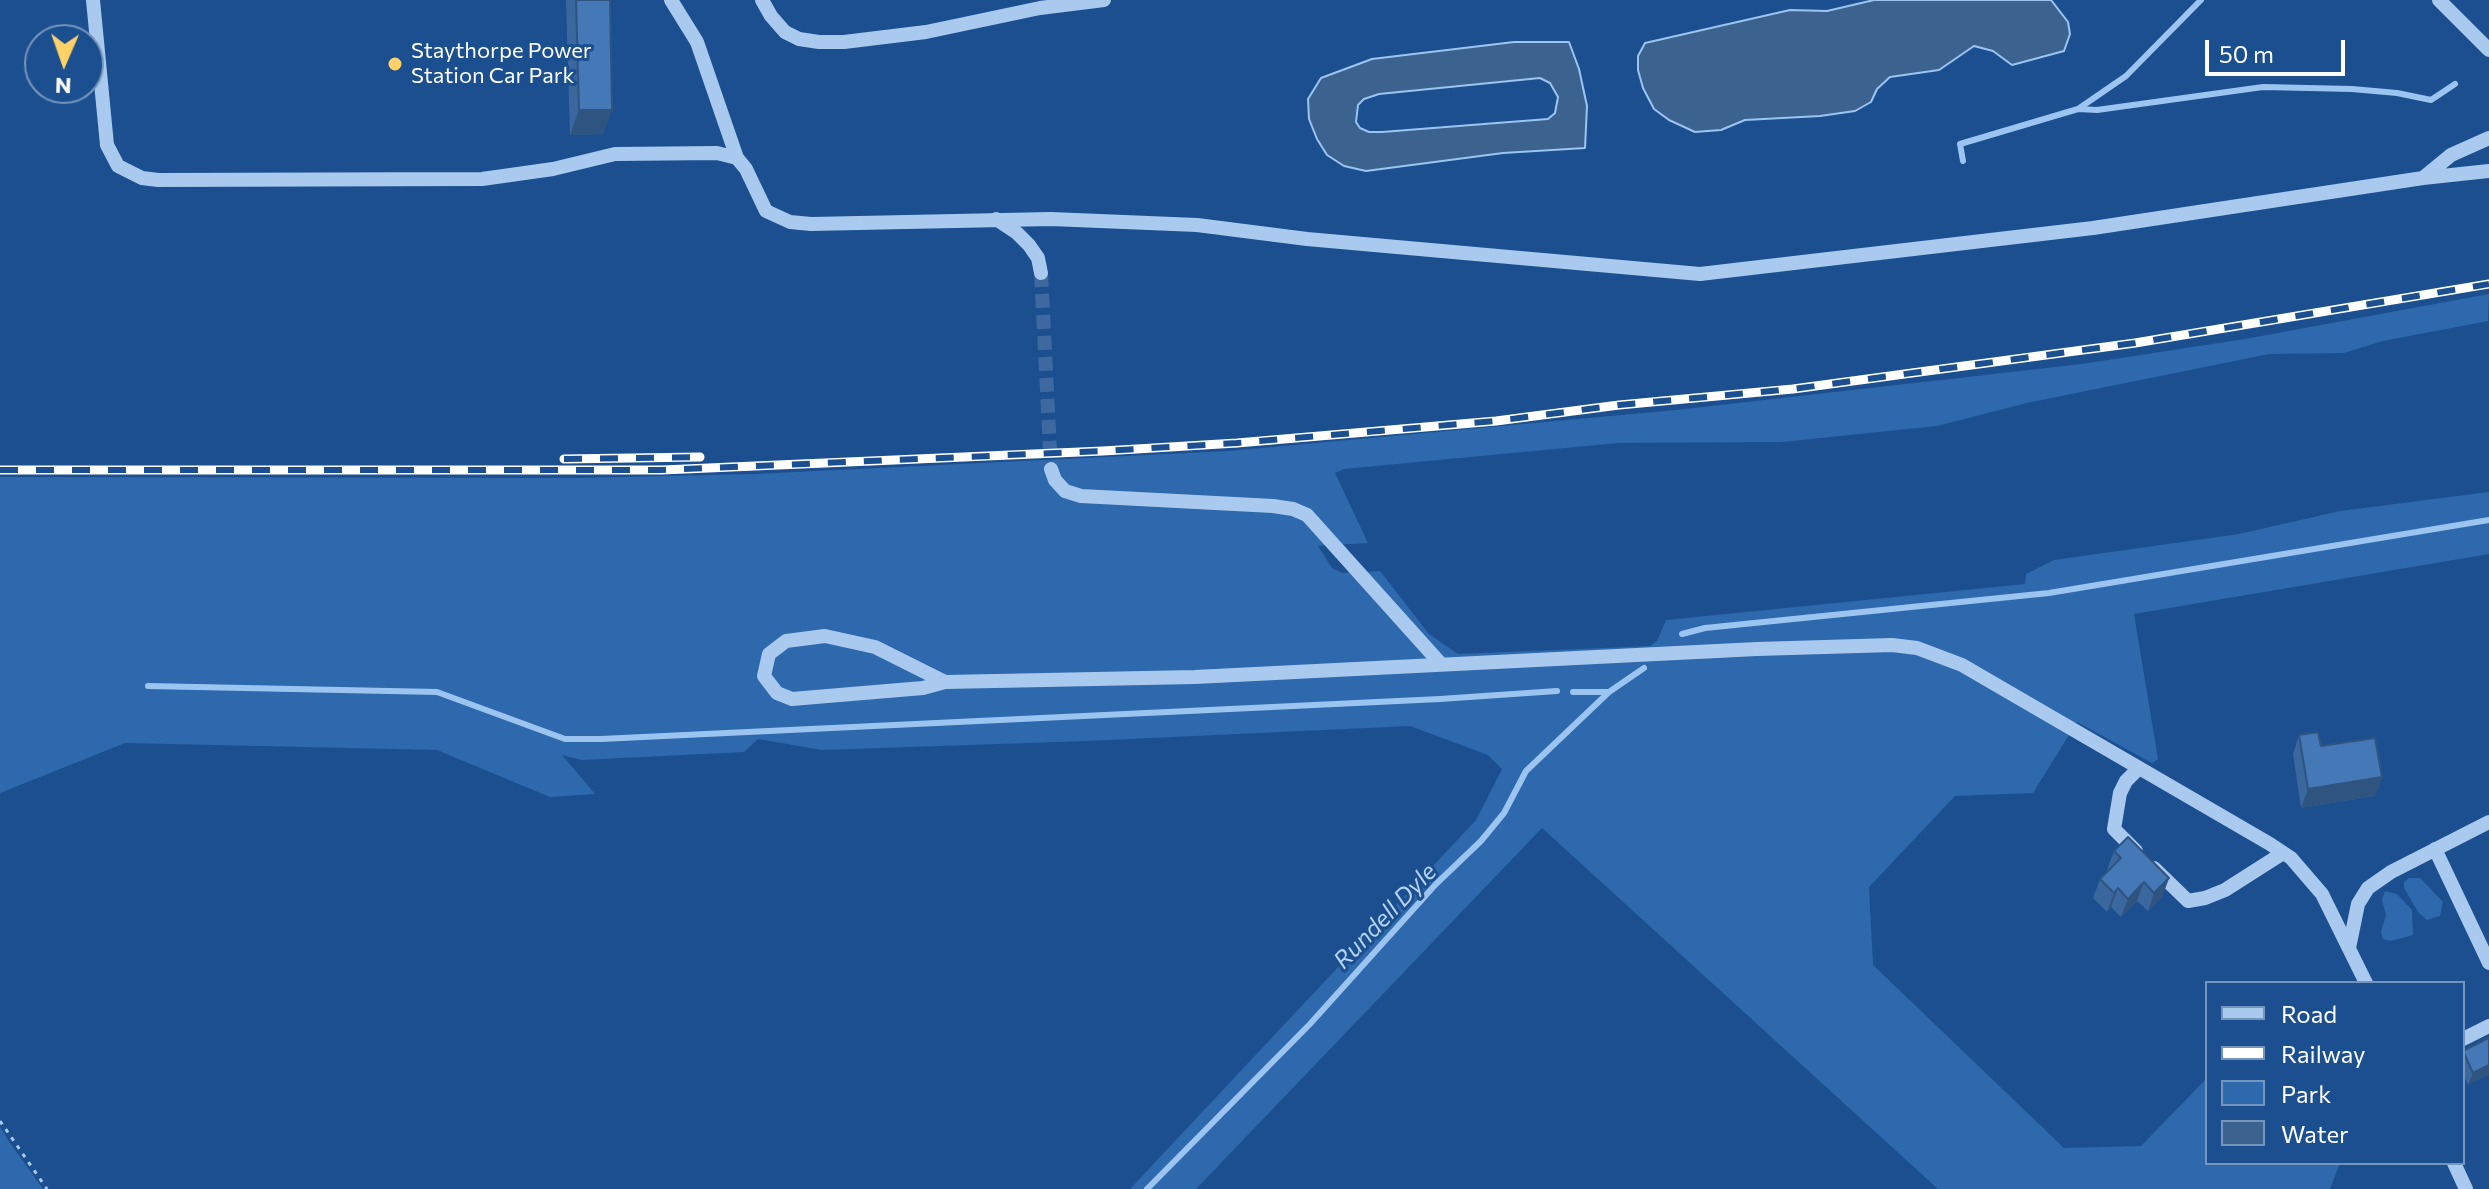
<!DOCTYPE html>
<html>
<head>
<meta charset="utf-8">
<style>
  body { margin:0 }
  #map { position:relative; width:2489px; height:1189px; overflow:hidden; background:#1b4f8f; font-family:Commissioner,sans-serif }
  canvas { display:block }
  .legend { position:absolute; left:2205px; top:981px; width:260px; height:184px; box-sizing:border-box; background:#1b4f8f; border:2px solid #7695bc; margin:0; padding:10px 14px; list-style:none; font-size:24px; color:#fff }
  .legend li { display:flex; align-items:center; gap:16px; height:40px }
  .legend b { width:40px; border:2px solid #7695bc }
  .north { position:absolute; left:24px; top:24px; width:80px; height:80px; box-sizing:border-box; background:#1b4f8f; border:2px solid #7695bc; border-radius:50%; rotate:182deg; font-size:22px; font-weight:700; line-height:32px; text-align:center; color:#fff }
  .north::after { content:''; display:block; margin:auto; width:28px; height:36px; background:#ffd166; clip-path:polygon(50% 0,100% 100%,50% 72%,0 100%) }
  .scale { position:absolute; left:2205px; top:40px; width:140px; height:36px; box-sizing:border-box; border:4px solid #fff; border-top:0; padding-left:10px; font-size:24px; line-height:28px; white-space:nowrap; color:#fff; -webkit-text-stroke:6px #1b4f8f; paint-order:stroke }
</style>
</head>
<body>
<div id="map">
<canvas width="2489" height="1189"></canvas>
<ul class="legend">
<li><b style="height:10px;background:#a9c9ee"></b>Road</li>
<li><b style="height:10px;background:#fff"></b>Railway</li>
<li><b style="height:22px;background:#2e69ad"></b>Park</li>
<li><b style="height:22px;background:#3c6290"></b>Water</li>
</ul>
<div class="north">N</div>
<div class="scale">50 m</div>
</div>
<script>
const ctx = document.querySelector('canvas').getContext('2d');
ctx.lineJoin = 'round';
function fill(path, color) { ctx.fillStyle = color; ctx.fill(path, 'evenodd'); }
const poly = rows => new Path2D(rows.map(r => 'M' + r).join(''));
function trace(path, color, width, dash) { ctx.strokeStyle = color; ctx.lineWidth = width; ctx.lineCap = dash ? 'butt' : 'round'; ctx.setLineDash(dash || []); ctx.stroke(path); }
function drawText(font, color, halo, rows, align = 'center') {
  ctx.font = font + ' Commissioner,sans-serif'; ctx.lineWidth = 6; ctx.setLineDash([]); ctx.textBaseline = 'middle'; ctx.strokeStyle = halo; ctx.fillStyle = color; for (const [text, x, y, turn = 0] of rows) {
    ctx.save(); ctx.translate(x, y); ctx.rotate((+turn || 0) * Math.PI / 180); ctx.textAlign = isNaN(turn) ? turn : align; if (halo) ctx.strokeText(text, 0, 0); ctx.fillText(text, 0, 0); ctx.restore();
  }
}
fill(poly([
  [2489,294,2488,321,2383,341,2344,353,2269,354,2027,403,1937,426,1782,442,1618,443,1344,469,1335,473,1368,543,1318,546,1332,568,1342,573,1380,571,1429,634,1458,654,1650,646,1657,641,1666,620,2025,584,2026,574,2054,560,2239,534,2340,511,2489,492,2489,554,2134,614,2158,759,2152,763,2077,722,2033,793,1955,796,1869,887,1873,965,2064,1148,2141,1146,2207,1078,2207,1163,2340,1163,2330,1189,1938,1189,1542,828,1196,1189,1130,1189,1476,820,1502,769,1488,755,1410,726,1087,741,822,750,758,739,744,752,582,760,562,755,595,794,550,797,437,750,125,743,0,793,0,477,579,478,755,474,1229,451,1676,410,2082,364,2245,339],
  [2409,878,2420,878,2443,902,2440,916,2427,920,2418,912,2404,888,2404,882],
  [2385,891,2397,894,2412,910,2413,935,2391,941,2383,939,2381,932,2386,915,2382,900],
  [0,1127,10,1143,43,1189,0,1189]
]), '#2e69ad');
const water = poly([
  [1874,0,2051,0,2068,22,2070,34,2064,51,2012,65,1993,51,1974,46,1939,70,1890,77,1877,89,1871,102,1855,111,1820,116,1745,120,1721,130,1695,132,1669,120,1654,109,1643,88,1638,70,1638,56,1645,43,1790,10,1827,11,1874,0],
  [1514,42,1569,42,1579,69,1587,106,1585,148,1503,153,1366,171,1344,166,1327,155,1317,139,1309,119,1308,99,1321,78,1372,59,1514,42],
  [1540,78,1550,83,1558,97,1555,113,1548,119,1382,132,1369,132,1360,128,1356,122,1358,105,1364,99,1379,94,1540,78]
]);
fill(water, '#3c6290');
trace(water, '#9cc4f0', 2);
trace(poly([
  [2078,109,2097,110,2263,87,2352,89,2397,93,2431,100,2455,84],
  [1963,161,1960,144,2078,109,2126,76,2201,0],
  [1682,634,1705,628,2049,593,2489,520],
  [148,686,437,692,565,739,601,739,1440,699,1557,691],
  [1573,692,1609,692],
  [1147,1189,1310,1024,1436,884,1481,841,1504,813,1526,771,1609,692,1644,668]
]), '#9cc4f0', 6);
trace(poly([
  [1041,273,1051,469]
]), '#3d69a0', 14, [14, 7]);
trace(poly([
  [0,1121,47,1189]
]), '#a9c9ee', 3, [4, 6]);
trace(poly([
  [93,0,107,145,118,166,142,178,158,180,482,179,553,169,615,154,717,153,737,158,746,169,766,211,790,222,811,224,1051,219,1197,225,1307,239,1700,274,2093,228,2423,178,2489,171],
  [671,0,697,42,737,158],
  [762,0,771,16,785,32,799,39,819,42,844,42,926,32,1040,8,1104,0],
  [2439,0,2489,50],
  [2423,178,2451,155,2489,138],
  [996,219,1017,233,1029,245,1038,258,1041,273],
  [1051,469,1055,480,1065,491,1081,496,1273,506,1293,509,1307,515,1440,663],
  [945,682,875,647,825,636,786,641,769,654,764,676,777,693,792,699,923,688,945,682,1195,677,1757,649,1892,645,1917,648,1962,665,2270,844,2291,858,2322,894,2366,983],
  [2435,849,2489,963],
  [2136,851,2114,829,2120,793,2126,781,2139,768],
  [2154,868,2188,901,2205,898,2225,890,2283,853],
  [2349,948,2358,904,2368,888,2391,872,2489,822],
  [2463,1039,2489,1026],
  [2454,1163,2466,1189]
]), '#a9c9ee', 14);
const rail = poly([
  [564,459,700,457],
  [0,470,662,470,1103,451,1237,443,1496,421,1619,405,1793,389,2135,343,2489,284]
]);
trace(rail, '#fff', 9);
trace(rail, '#1b4f8f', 6, [18]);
fill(poly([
  [566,0,610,0,603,134,570,135],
  [2299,735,2382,777,2375,796,2301,808,2293,754],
  [2114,851,2169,878,2162,897,2148,911,2137,901,2121,917,2111,907,2107,912,2093,898,2100,879,2108,871,2107,870],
  [2489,1038,2468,1085,2463,1074,2463,1051]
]), '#3a679d');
fill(poly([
  [579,110,612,110,603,134,570,135],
  [2382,777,2375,796,2301,808,2308,789],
  [2169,878,2162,897,2148,911,2154,893],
  [2144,882,2137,901,2121,917,2128,899],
  [2118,888,2111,907,2107,912,2114,893],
  [2489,1065,2489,1075,2468,1085,2473,1073]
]), '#305480');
const building = poly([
  [576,0,610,0,612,110,579,110,576,0],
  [2318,732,2321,746,2375,738,2382,777,2308,789,2299,735,2318,732],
  [2128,837,2169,878,2154,893,2144,882,2128,899,2118,888,2114,893,2100,879,2121,858,2114,851,2128,837],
  [2489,1038,2489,1065,2473,1073,2463,1051,2489,1038]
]);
fill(building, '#4478b7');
trace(building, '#305480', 2);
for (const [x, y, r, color] of [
  [395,64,8,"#ffd166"]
]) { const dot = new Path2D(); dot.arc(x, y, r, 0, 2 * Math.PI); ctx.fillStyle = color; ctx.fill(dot); trace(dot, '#1b4f8f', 3); }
drawText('22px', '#fff', '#1b4f8f', [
  ["Staythorpe Power",411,51],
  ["Station Car Park",411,76]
], 'left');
drawText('italic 24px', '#b5d3f5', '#1b4f8f', [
  ["Rundell Dyle",1385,916,-46]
]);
</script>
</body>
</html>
